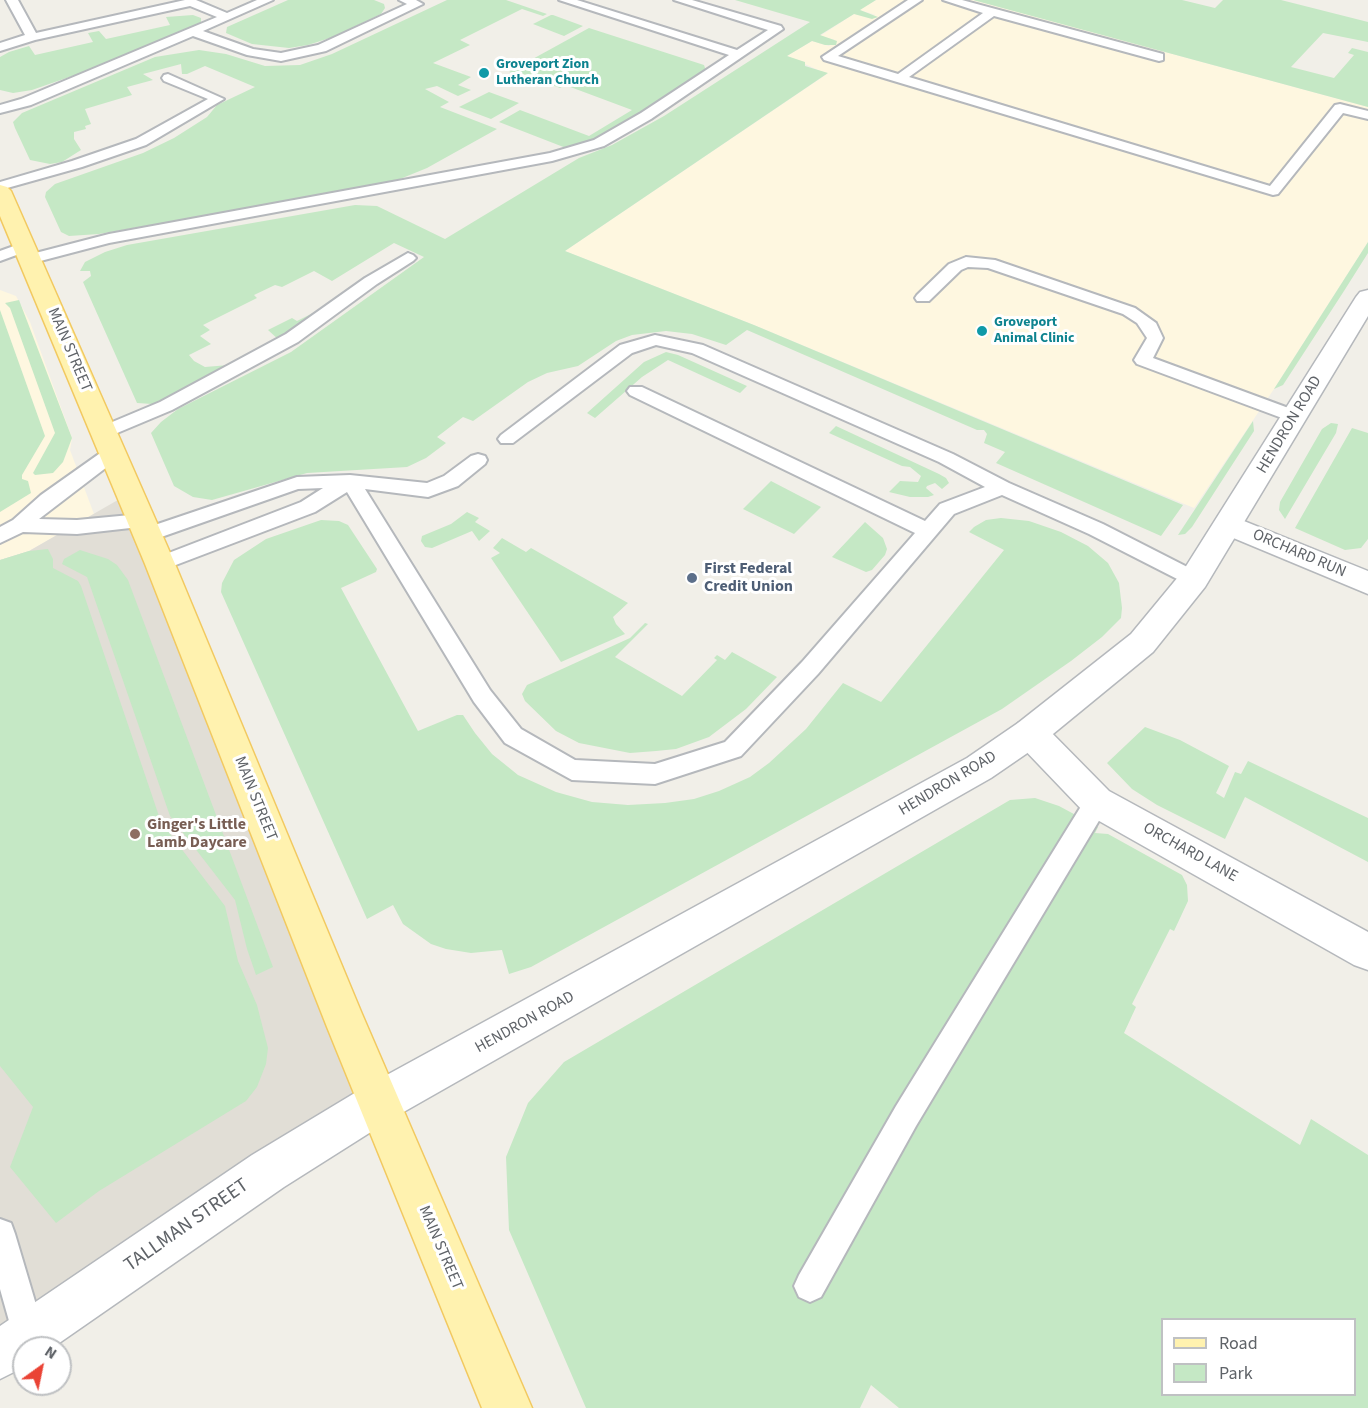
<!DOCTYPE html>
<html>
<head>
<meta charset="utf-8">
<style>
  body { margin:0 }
  #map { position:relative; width:1368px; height:1408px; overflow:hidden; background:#f1efe8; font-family:"Source Sans 3",sans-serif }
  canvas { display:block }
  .legend { position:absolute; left:1161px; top:1318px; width:195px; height:78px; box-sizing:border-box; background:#fff; border:2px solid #bfc1c3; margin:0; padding:8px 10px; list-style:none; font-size:18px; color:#5f6368 }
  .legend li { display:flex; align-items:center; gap:12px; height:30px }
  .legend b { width:30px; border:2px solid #bfc1c3 }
  .north { position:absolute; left:12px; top:1336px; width:60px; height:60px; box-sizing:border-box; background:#fff; border:2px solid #bfc1c3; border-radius:50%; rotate:33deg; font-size:16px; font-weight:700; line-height:24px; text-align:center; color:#5f6368 }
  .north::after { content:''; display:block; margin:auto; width:21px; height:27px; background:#ea4335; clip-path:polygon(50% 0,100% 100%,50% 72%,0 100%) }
</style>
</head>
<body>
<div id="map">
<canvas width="1368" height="1408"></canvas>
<ul class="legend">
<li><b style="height:8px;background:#fff2af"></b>Road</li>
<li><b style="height:16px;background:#c5e8c5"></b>Park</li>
</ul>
<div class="north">N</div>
</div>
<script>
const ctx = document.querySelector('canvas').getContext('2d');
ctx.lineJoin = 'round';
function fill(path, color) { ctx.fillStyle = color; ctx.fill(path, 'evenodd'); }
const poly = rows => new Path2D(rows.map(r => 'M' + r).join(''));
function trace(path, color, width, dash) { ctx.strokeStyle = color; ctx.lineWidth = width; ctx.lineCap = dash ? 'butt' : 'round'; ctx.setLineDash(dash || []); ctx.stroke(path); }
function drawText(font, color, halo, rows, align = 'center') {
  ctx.font = font + ' "Source Sans 3",sans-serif'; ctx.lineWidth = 6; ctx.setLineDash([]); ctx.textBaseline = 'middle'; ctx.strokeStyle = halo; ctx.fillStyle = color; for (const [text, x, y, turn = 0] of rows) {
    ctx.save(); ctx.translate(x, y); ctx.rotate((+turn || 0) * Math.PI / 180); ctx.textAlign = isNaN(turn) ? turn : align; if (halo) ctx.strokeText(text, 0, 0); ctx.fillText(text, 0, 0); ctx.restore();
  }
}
fill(poly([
  [876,0,973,0,1368,107,1368,242,1274,389,1194,508,754,325,565,251,827,74,787,56,812,41,829,46,835,40,820,36,854,14,876,15,859,10],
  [0,290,16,296,30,322,72,438,70,450,94,514,29,551,0,560]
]), '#fef7e0');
fill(poly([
  [130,493,378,1103,0,1355,0,560,29,551]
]), '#e1ded6');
fill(poly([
  [288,0,374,0,384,4,385,8,381,14,333,37,308,45,289,48,252,44,226,33,227,27],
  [447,0,506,0,547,14,543,16,522,9,460,40,470,45,433,63,471,77,458,85,471,90,458,96,437,86,425,89,449,102,440,107,497,129,427,168,400,179,345,191,99,234,69,236,61,232,45,197,46,192,55,184,143,153,174,138,207,117,217,105,255,87,205,66,187,74,182,74,181,64,143,74,153,80,127,87,132,95,85,109,91,124,85,126,86,129,74,132,74,139,81,150,62,162,50,164,30,160,15,128,13,122,22,113,155,57,199,50,226,54,265,66,300,65,332,54],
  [735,0,876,0,860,10,878,17,872,19,854,14,820,35,837,41,836,45,825,45,812,41,787,56,805,62,805,66,828,73,565,251,754,325,1183,505,1161,536,996,463,1005,452,984,443,987,434,984,430,977,430,747,330,726,345,692,334,666,331,632,335,616,341,578,366,547,373,528,382,473,421,463,417,437,437,446,443,426,458,407,467,307,473,212,500,193,497,174,486,151,433,161,422,178,409,291,352,424,257,394,243,332,281,314,271,282,287,275,285,254,295,257,298,203,325,210,330,200,336,211,344,189,355,194,361,205,367,229,365,164,402,152,404,137,403,83,282,91,276,90,271,80,271,85,262,105,252,127,245,355,205,377,206,445,239,579,158,612,145,664,116,810,22],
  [973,0,1182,0,1215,8,1223,0,1281,0,1368,22,1368,42,1323,33,1291,67,1334,78,1354,55,1348,53,1352,48,1368,52,1368,107],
  [193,15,201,18,201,23,78,74,32,90,13,93,0,90,0,57,9,52,29,46,35,55,93,42,88,33,99,31,106,39,170,25,166,17],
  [551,15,553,15,583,26,564,36,533,24],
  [589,28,704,65,706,71,698,78,603,137,578,146,566,148,499,122,520,110,589,136,632,110,565,85,560,88,520,73,517,75,509,72],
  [489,92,519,103,491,119,459,107],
  [1368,242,1368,253,1344,291,1283,385,1274,389],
  [19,300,72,438,63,462,53,473,35,475,33,473,55,433,10,308,5,303],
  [321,309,280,341,268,330,292,318,297,321],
  [0,310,45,436,22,475,22,479,28,481,31,493,0,512],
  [666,352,678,355,747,386,740,393,668,360,642,377,595,418,587,413,644,362],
  [1253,421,1254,431,1192,527,1185,534,1178,535],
  [1331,423,1338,424,1336,433,1285,519,1279,510,1280,502,1322,429],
  [836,426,939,474,946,478,949,483,942,489,935,483,927,486,926,488,934,495,928,497,910,497,889,492,900,481,918,482,921,476,910,467,902,466,829,433],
  [1352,428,1368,433,1368,539,1361,548,1345,550,1295,528],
  [771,481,821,507,794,534,743,509],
  [467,512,479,518,475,522,490,531,479,541,472,531,432,548,425,547,421,541,422,536,451,524],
  [1001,518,1029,521,1061,532,1088,546,1108,563,1119,583,1122,608,1121,618,1102,637,1071,661,1002,709,531,967,509,974,502,950,471,953,446,949,431,944,403,924,393,905,367,919,221,592,222,583,234,560,266,539,321,520,339,521,348,525,377,569,376,572,341,588,418,731,457,715,463,715,475,733,492,754,518,775,556,792,592,802,628,805,665,803,694,799,719,791,750,777,769,763,806,729,843,683,881,702,1004,550,969,532,974,527,986,520],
  [865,522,883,538,887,549,885,555,872,570,866,572,832,557],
  [502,538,526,552,531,548,628,603,613,617,616,624,625,634,561,662,491,558,500,553,493,548],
  [48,549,53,559,53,568,78,581,81,586,161,822,225,906,238,961,257,1005,268,1048,266,1064,257,1087,246,1101,99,1191,56,1223,10,1167,33,1107,0,1066,0,560,29,551],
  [80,550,108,559,117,565,128,580,273,967,256,975,247,949,235,900,170,816,87,577,62,564,64,559],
  [645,623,648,624,615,657,682,696,717,660,714,658,717,655,725,660,732,652,777,677,746,709,709,737,676,749,656,751,630,753,579,743,556,731,525,701,522,694,527,685,630,638],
  [1145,727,1180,740,1229,766,1216,793,1224,798,1235,772,1241,774,1248,761,1368,818,1368,862,1245,797,1225,839,1157,805,1132,789,1107,763],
  [1035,798,1059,806,1098,827,1095,833,1108,834,1182,875,1187,885,1188,901,1174,931,1170,929,1132,1004,1136,1007,1124,1033,1300,1145,1311,1119,1368,1155,1368,1408,899,1408,871,1385,860,1408,586,1408,509,1230,506,1157,528,1103,564,1062,1010,800],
  [1162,1320,1354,1320,1354,1394,1162,1394]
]), '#c5e8c5');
const service = poly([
  [6,0,18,0,36,33,185,0,196,0,227,13,257,0,273,0,203,31,253,49,281,53,318,45,407,4,399,0,416,0,423,4,326,51,281,61,247,55,193,36,31,105,0,113,0,105,21,99,217,17,190,6,35,40,0,51,0,43,25,35,6,0],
  [559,0,577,0,737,50,768,30,674,0,692,0,781,26,783,29,651,119,604,146,552,161,109,243,29,264,21,259,24,256,109,234,550,153,594,140,641,113,729,55,559,0],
  [908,0,922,0,838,56,898,74,983,13,943,0,962,0,1163,54,1163,60,1159,61,994,16,909,77,1270,186,1335,105,1340,104,1368,111,1368,119,1343,113,1278,194,1273,195,824,60,822,57,908,0],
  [168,74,224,99,146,145,82,167,0,190,0,182,72,161,136,139,208,99,164,81,162,78,164,75,168,74],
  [25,242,30,244,33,247,30,250,0,261,0,251,25,242],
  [408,253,413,255,416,258,413,261,377,284,298,342,172,410,110,436,98,436,95,432,98,428,160,402,286,334,365,278,408,253],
  [966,257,995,260,1135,308,1156,323,1163,338,1153,358,1302,413,1305,417,1302,421,1290,421,1137,364,1134,360,1147,338,1137,323,1123,314,988,268,968,267,961,270,929,301,917,301,915,298,917,295,949,264,966,257],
  [655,335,703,345,953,454,1009,483,1103,524,1201,574,1204,579,1201,584,1194,587,1187,584,1089,534,1002,495,954,514,818,674,741,756,655,784,572,780,505,743,474,702,347,492,315,512,160,571,153,569,150,564,153,559,301,502,323,488,298,489,147,542,140,540,137,535,140,530,297,477,350,475,427,483,444,476,471,456,478,454,485,456,487,460,485,464,458,486,428,497,365,489,490,690,521,729,575,760,655,764,725,742,802,662,915,533,630,395,627,391,630,387,642,387,925,521,940,504,985,487,939,462,692,353,656,345,632,353,513,443,501,443,498,439,501,435,620,345,655,335],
  [113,447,120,449,122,453,120,457,39,519,77,520,141,514,148,516,151,521,148,526,77,534,23,532,0,543,0,527,13,520,41,495,106,449,113,447],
  [1097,792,1106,795,1109,802,1106,809,916,1126,821,1297,810,1302,799,1297,794,1286,799,1275,896,1106,1088,795,1097,792],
  [0,1219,11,1223,15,1234,45,1335,40,1346,37,1348,24,1349,18,1346,13,1335,0,1289,0,1219]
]);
const minor = poly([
  [1229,515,1368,571,1368,594,1219,532,1215,525,1219,518,1229,515],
  [1030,719,1042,723,1109,791,1368,932,1368,970,1354,965,1085,813,1018,743,1013,733,1018,723,1030,719],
  [378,1082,393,1088,399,1103,393,1118,284,1187,52,1348,24,1348,24,1367,0,1379,0,1326,252,1155,363,1088,378,1082]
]);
const tertiary = poly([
  [1368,290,1368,316,1205,587,1153,652,1042,743,991,778,393,1118,378,1124,363,1118,357,1103,363,1088,967,758,1018,723,1131,634,1183,571,1356,297,1360,292,1368,290]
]);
const primary = poly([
  [0,185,7,187,11,191,175,564,362,1014,532,1408,482,1408,327,1027,145,564,0,216,0,185]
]);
trace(service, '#b5b8bc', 4);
trace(minor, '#b5b8bc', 3);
trace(tertiary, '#b5b8bc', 3);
trace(primary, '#f2c960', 3);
fill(service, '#fff');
fill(minor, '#fff');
fill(tertiary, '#fff');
fill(primary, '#fff2af');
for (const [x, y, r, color] of [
  [484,73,6,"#0f9aa8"],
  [982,331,6,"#0f9aa8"],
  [692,578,6,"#5c6f8a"],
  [135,834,6,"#8d6e63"]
]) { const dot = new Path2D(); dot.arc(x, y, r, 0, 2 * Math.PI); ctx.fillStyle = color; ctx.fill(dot); trace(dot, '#fff', 2); }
drawText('bold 14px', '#0d838f', '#fff', [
  ["Groveport Zion",496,65],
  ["Lutheran Church",496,81],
  ["Groveport",994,323],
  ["Animal Clinic",994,339]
], 'left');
drawText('16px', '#5f6368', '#fff', [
  ["MAIN STREET",69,350,67],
  ["HENDRON ROAD",1290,425,-59],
  ["ORCHARD RUN",1299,554,23],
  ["HENDRON ROAD",948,784,-31],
  ["MAIN STREET",255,799,68],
  ["ORCHARD LANE",1190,853,29],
  ["HENDRON ROAD",525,1023,-29],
  ["MAIN STREET",440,1248,67]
]);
drawText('bold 16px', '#4e5e75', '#fff', [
  ["First Federal",704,569],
  ["Credit Union",704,587]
], 'left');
drawText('bold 16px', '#785e54', '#fff', [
  ["Ginger's Little",147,825],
  ["Lamb Daycare",147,843]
], 'left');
drawText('20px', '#5f6368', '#fff', [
  ["TALLMAN STREET",187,1226,-35]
]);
</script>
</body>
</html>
